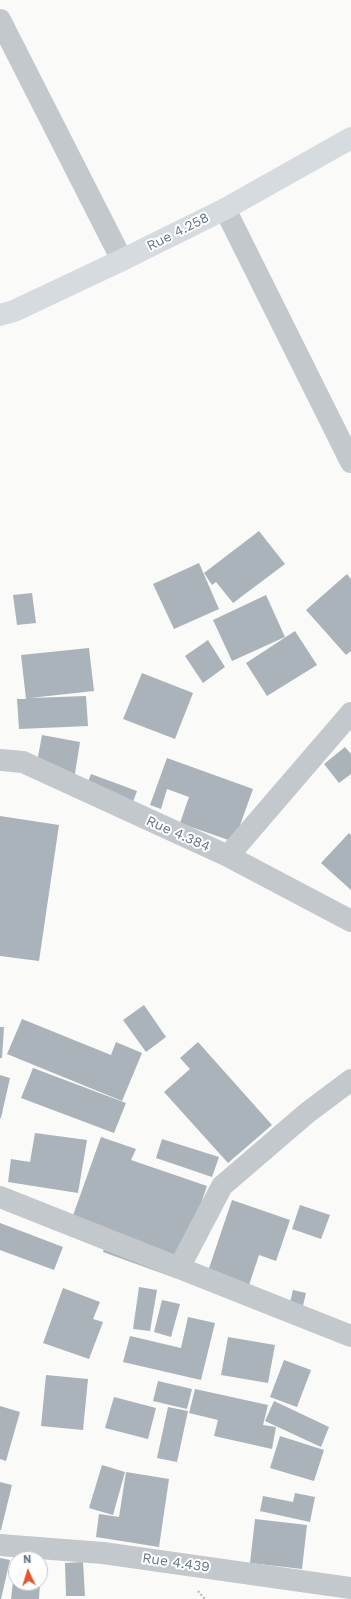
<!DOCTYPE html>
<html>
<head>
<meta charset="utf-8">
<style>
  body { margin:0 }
  #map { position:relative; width:351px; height:1599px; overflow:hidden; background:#fafaf8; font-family:"Work Sans",sans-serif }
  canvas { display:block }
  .north { position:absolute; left:8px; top:1551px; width:40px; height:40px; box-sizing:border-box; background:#fff; border:1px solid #c1c8cd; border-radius:50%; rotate:356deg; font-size:11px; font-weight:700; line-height:16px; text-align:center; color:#657683 }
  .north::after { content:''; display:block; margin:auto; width:14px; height:18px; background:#e4572e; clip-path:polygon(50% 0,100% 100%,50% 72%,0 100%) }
</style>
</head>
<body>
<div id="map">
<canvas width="351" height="1599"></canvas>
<div class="north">N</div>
</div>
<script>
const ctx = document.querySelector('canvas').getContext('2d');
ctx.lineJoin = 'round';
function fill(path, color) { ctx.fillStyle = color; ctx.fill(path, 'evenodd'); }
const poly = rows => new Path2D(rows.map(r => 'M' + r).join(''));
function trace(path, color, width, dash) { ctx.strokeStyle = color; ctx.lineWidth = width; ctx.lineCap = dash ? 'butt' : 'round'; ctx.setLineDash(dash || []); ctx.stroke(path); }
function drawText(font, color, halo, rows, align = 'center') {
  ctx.font = font + ' "Work Sans",sans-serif'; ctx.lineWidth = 4; ctx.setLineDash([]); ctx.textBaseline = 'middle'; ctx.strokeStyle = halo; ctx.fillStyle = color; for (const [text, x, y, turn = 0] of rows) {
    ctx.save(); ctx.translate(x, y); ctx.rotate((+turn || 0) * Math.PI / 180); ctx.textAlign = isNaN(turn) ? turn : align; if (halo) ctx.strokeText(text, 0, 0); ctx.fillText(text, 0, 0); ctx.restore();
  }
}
fill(poly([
  [259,531,285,564,233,603,216,582,212,585,204,573],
  [199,563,219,609,174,629,153,584],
  [347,574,351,579,351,651,346,655,306,610],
  [32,593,36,623,17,625,13,595],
  [266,595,285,637,232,661,213,620],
  [295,631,317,665,267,696,246,663],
  [208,640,225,667,203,683,185,656],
  [89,648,94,691,30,698,86,696,88,726,19,729,17,699,26,699,21,655],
  [142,673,193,693,175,739,123,719],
  [42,735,80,742,74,780,35,773],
  [345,747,351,754,351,774,339,783,324,764],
  [167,758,253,789,234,842,180,823,189,797,167,789,161,809,150,805],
  [91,774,137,791,130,810,84,792],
  [0,816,59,825,39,961,0,956],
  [349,833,351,835,351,890,321,863],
  [144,1005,166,1037,146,1052,123,1020],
  [22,1019,111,1055,116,1042,142,1053,122,1101,7,1054],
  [0,1027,4,1027,2,1058,0,1058],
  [198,1042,272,1125,228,1163,164,1092,190,1069,180,1058],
  [33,1068,126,1103,114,1133,21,1098],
  [0,1075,10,1078,1,1118,0,1118],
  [35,1133,87,1140,78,1193,8,1182,11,1159,30,1162],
  [101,1137,136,1149,131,1160,207,1186,175,1278,103,1252,109,1234,71,1221],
  [162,1139,219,1157,212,1177,156,1158],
  [232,1200,290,1220,276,1261,259,1255,244,1300,203,1286],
  [300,1205,330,1215,321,1239,292,1229],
  [0,1223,63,1247,54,1270,0,1250],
  [139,1287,157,1290,150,1331,133,1329],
  [63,1288,100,1302,93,1319,103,1322,89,1359,43,1343],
  [293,1290,306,1293,302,1310,289,1307],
  [162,1300,180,1304,171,1337,154,1332],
  [188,1317,215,1323,201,1380,123,1362,130,1336,181,1348],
  [228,1337,275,1345,268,1383,221,1375],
  [284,1360,311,1370,297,1407,270,1397],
  [46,1375,88,1379,83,1430,41,1426],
  [158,1381,192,1389,187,1409,153,1401],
  [195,1389,268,1405,263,1425,276,1427,272,1449,214,1436,218,1420,189,1413],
  [114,1397,156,1408,148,1439,105,1428],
  [274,1401,329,1427,321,1447,265,1421],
  [0,1406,20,1412,6,1461,0,1459],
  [168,1407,188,1411,177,1462,157,1458],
  [280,1436,324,1450,314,1481,270,1468],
  [102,1465,125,1472,113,1515,89,1508],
  [126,1472,169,1479,159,1547,96,1537,99,1514,119,1517],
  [0,1482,12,1485,1,1530,0,1530],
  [295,1493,315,1497,310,1522,260,1511,263,1496,293,1502],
  [255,1519,307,1525,302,1569,250,1563],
  [0,1558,10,1560,1,1599,0,1599],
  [83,1562,85,1596,66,1596,65,1563],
  [15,1563,16,1583,40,1583,39,1599,11,1599]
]), '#aab3b9');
trace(poly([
  [198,1591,205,1599]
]), '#bbbfc2', 2.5, [2, 2]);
trace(poly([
  [0,20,122,260],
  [225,209,351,462],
  [0,760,23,762,228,856,351,921],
  [228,856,351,713],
  [0,1197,351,1336],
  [179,1268,222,1186,307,1113,351,1080],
  [0,1545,103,1553,351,1588]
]), '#c3c8cc', 22);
trace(poly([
  [0,315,14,311,122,260,225,209,351,138]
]), '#d6dbdf', 22);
drawText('14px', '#657683', '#fff', [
  ["Rue 4.258",178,232,-27],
  ["Rue 4.384",178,834,24],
  ["Rue 4.439",176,1563,8]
]);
</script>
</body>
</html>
